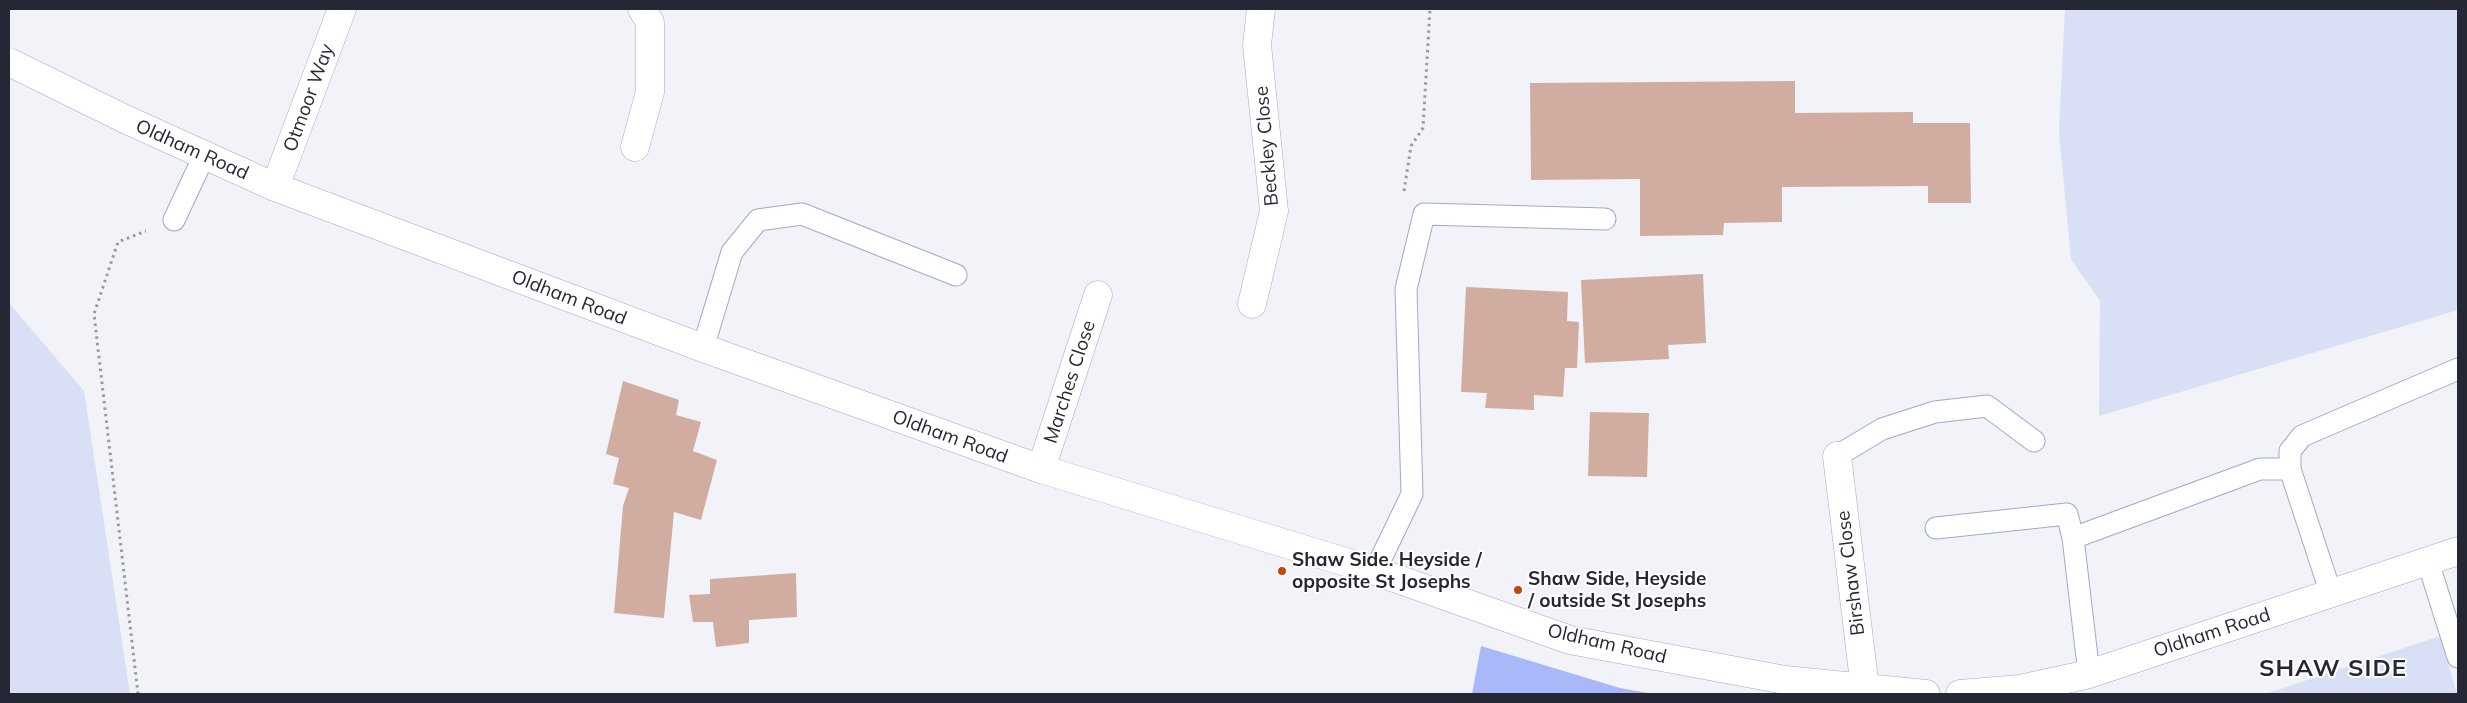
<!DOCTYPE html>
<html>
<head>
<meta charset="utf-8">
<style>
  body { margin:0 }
  #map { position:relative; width:2467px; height:703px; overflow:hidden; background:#f1f3f9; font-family:Mulish,sans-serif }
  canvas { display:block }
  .frame { position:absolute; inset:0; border:10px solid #252834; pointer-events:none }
</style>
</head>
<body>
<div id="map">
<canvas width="2467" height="703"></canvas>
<div class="frame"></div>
</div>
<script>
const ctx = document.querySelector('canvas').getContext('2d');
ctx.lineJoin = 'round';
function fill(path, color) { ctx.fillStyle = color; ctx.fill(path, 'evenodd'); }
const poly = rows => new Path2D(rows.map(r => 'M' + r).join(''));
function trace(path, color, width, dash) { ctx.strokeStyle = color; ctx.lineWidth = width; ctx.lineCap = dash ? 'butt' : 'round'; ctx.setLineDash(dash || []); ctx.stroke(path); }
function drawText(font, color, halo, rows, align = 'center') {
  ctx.font = font + ' Mulish,sans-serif'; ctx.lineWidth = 4; ctx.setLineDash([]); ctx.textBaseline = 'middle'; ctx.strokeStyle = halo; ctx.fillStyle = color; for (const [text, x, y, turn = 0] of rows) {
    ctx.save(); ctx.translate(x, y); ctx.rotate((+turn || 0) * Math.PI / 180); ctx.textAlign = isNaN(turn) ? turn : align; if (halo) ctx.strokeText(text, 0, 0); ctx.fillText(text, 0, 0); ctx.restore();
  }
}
fill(poly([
  [2065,9,2458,9,2458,310,2099,416,2100,301,2071,259,2059,132],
  [9,303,84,391,130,694,9,694],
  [2440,636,2457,694,2262,694,2265,694]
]), '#d9dff5');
fill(poly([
  [1481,646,1620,688,1654,694,1472,694]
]), '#a8b8f8');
fill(poly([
  [1795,81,1795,113,1913,112,1913,123,1970,123,1971,203,1928,203,1928,186,1782,187,1782,222,1724,223,1723,235,1640,236,1640,179,1531,180,1530,83],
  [1703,274,1706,343,1668,345,1669,359,1585,363,1581,280],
  [1466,287,1568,292,1567,321,1579,322,1577,368,1565,368,1563,397,1534,395,1534,410,1485,408,1487,393,1461,392],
  [623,381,679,400,676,415,701,422,693,451,717,460,701,520,674,512,664,618,614,613,623,506,629,488,613,484,619,458,606,454],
  [1590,412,1649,413,1647,477,1588,476],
  [796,573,797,617,749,620,749,643,716,647,713,622,693,622,689,595,710,594,710,579]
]), '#d1ada1');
const lane = poly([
  [174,220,204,156],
  [703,348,732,252,758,220,802,214,956,275],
  [1837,456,1882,429,1935,412,1987,406,2034,441],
  [1936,528,2067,514,2073,538],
  [2428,562,2458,657],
  [1375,571,1412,494,1406,289,1424,214,1605,219],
  [2331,594,2290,469,2290,451,2302,436,2458,369],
  [2089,674,2073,538,2260,469,2290,469]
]);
const street = poly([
  [635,147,650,92,650,22,642,9],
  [275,187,342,9],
  [1252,304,1274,211,1257,45,1261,9],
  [1837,456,1865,689],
  [1041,469,1098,295]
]);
const secondary = poly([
  [9,62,125,119,275,187,703,348,1041,469,1375,571,1570,640,1785,680,1926,694],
  [1960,694,2020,689,2089,674,2458,551]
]);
trace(lane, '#a0a9c8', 23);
trace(street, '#a0a9c8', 29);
trace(secondary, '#a0a9c8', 29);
trace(poly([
  [1404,191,1411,146,1423,128,1430,9],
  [138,694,94,314,118,242,146,231]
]), '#989aa3', 3, [2.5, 4]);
trace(lane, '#fff', 21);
trace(street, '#fff', 28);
trace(secondary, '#fff', 28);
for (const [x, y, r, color] of [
  [1282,571,5,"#ca420e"],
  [1518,590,5,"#ca420e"]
]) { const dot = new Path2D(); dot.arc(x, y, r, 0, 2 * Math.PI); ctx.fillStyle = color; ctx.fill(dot); trace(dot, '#fff', 2); }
drawText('19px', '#252834', '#fff', [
  ["Otmoor Way",309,98,-70],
  ["Beckley Close",1267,146,-95],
  ["Oldham Road",192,150,24],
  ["Oldham Road",569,298,21],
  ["Marches Close",1070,382,-72],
  ["Oldham Road",950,437,20],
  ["Birshaw Close",1851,573,-97],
  ["Oldham Road",2212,633,-18],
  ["Oldham Road",1607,644,13]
]);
drawText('bold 19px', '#252834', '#fff', [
  ["Shaw Side. Heyside /",1292,560],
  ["opposite St Josephs",1292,582],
  ["Shaw Side, Heyside",1528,579],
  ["/ outside St Josephs",1528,601]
], 'left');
ctx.letterSpacing = '1px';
drawText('bold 24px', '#252834', '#fff', [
  ["SHAW SIDE",2333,669]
]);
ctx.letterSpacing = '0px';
</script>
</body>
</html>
